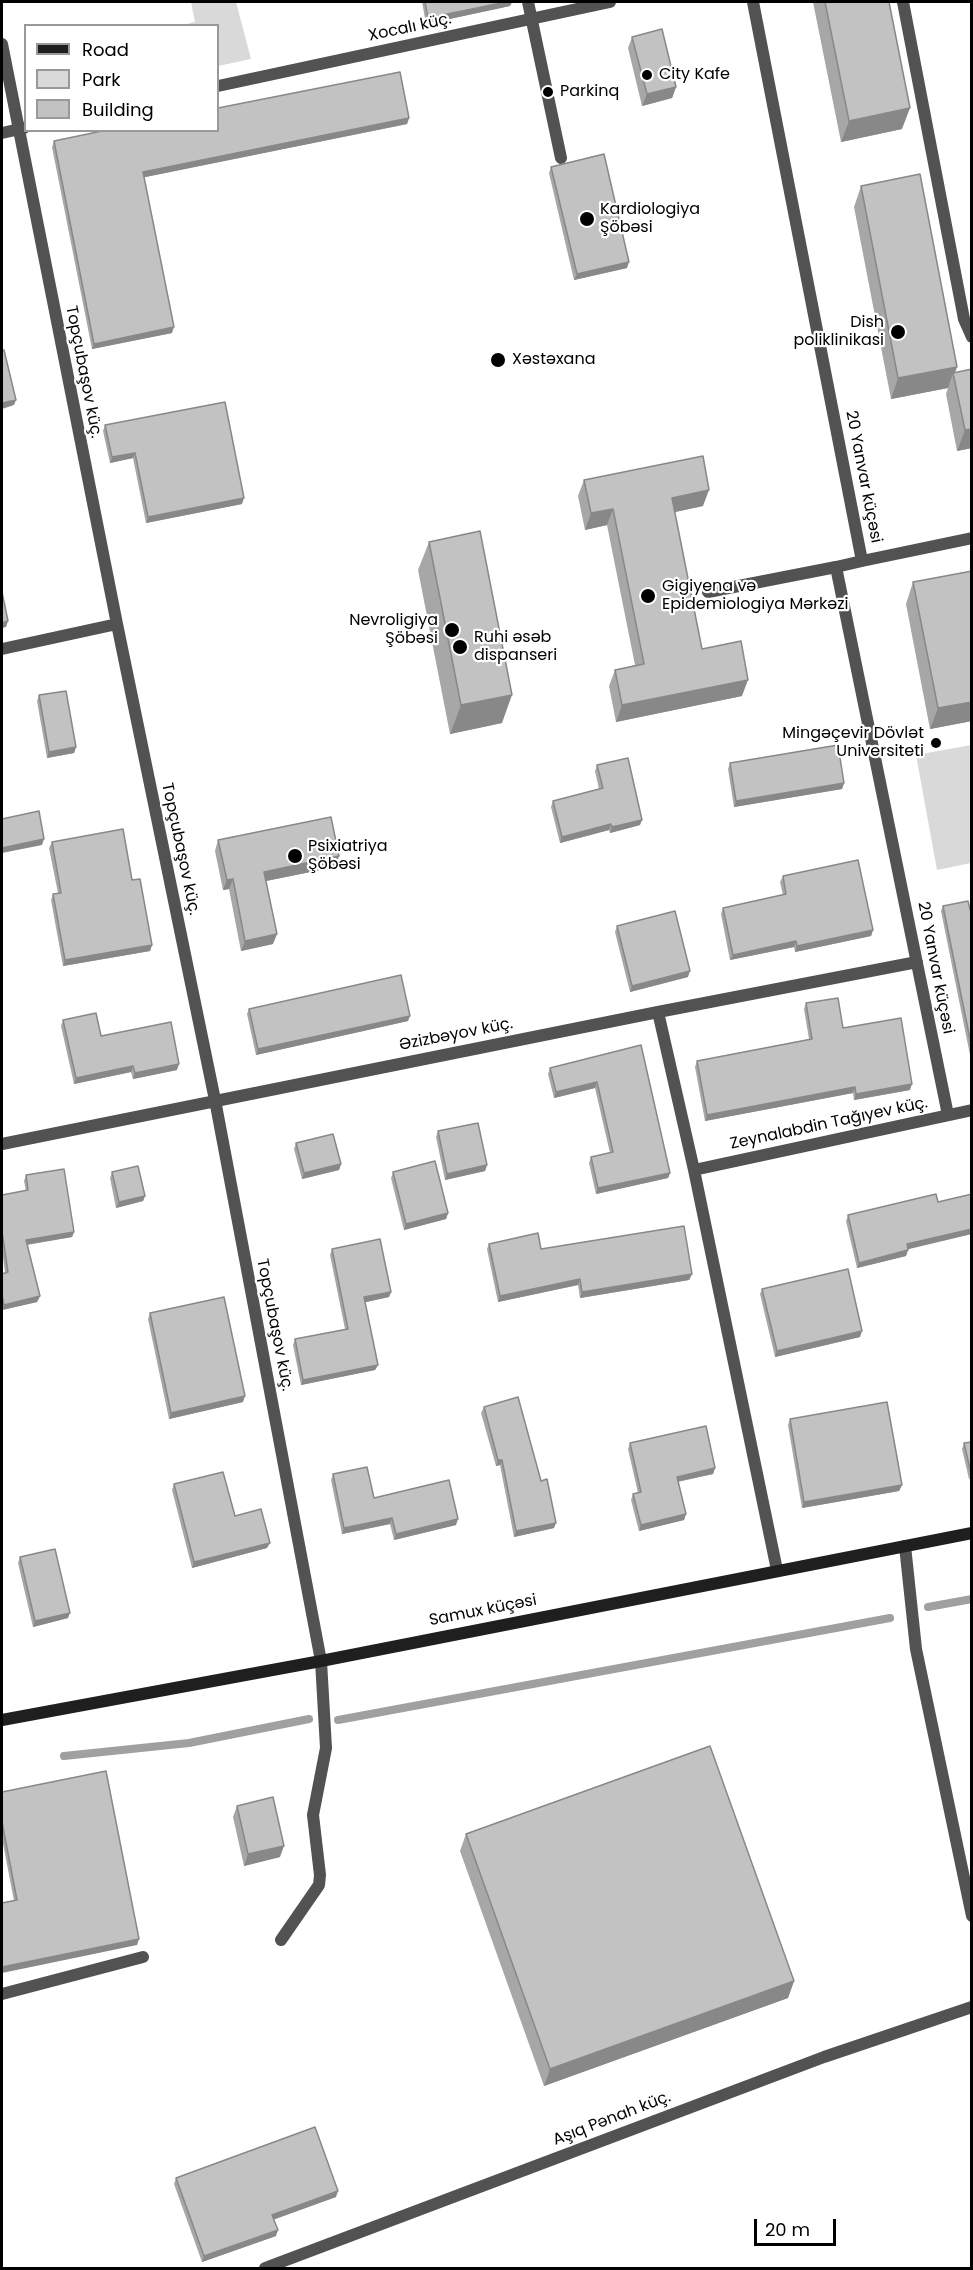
<!DOCTYPE html>
<html>
<head>
<meta charset="utf-8">
<style>
  body { margin:0 }
  #map { position:relative; width:973px; height:2270px; overflow:hidden; background:#fff; font-family:Poppins,sans-serif }
  canvas { display:block }
  .frame { position:absolute; inset:0; border:3px solid #000; pointer-events:none }
  .legend { position:absolute; left:24px; top:24px; width:195px; height:108px; box-sizing:border-box; background:#fff; border:2px solid #999; margin:0; padding:8px 10px; list-style:none; font-size:18px; color:#000 }
  .legend li { display:flex; align-items:center; gap:12px; height:30px }
  .legend b { width:30px; border:2px solid #999 }
  .scale { position:absolute; left:754px; top:2219px; width:82px; height:27px; box-sizing:border-box; border:3px solid #000; border-top:0; padding-left:8px; font-size:18px; line-height:21px; white-space:nowrap; color:#000; -webkit-text-stroke:4px #fff; paint-order:stroke }
</style>
</head>
<body>
<div id="map">
<canvas width="973" height="2270"></canvas>
<div class="frame"></div>
<ul class="legend">
<li><b style="height:8px;background:#1f1f1f"></b>Road</li>
<li><b style="height:16px;background:#d9d9d9"></b>Park</li>
<li><b style="height:16px;background:#c2c2c2"></b>Building</li>
</ul>
<div class="scale">20 m</div>
</div>
<script>
const ctx = document.querySelector('canvas').getContext('2d');
ctx.lineJoin = 'round';
function fill(path, color) { ctx.fillStyle = color; ctx.fill(path, 'evenodd'); }
const poly = rows => new Path2D(rows.map(r => 'M' + r).join(''));
function trace(path, color, width, dash) { ctx.strokeStyle = color; ctx.lineWidth = width; ctx.lineCap = dash ? 'butt' : 'round'; ctx.setLineDash(dash || []); ctx.stroke(path); }
function drawText(font, color, halo, rows, align = 'center') {
  ctx.font = font + ' Poppins,sans-serif'; ctx.lineWidth = 4.5; ctx.setLineDash([]); ctx.textBaseline = 'middle'; ctx.strokeStyle = halo; ctx.fillStyle = color; for (const [text, x, y, turn = 0] of rows) {
    ctx.save(); ctx.translate(x, y); ctx.rotate((+turn || 0) * Math.PI / 180); ctx.textAlign = isNaN(turn) ? turn : align; if (halo) ctx.strokeText(text, 0, 0); ctx.fillText(text, 0, 0); ctx.restore();
  }
}
fill(poly([
  [191,2,236,2,251,59,218,66,218,26,183,25,195,22],
  [971,745,971,863,937,870,916,755]
]), '#d9d9d9');
trace(poly([
  [928,1607,972,1599],
  [338,1720,890,1618],
  [64,1756,189,1743,309,1719]
]), '#a0a0a0', 8);
trace(poly([
  [528,2,561,158],
  [903,2,964,319,972,337],
  [708,592,836,567],
  [281,1940,319,1885,320,1875,313,1815,326,1748,321,1661]
]), '#525252', 12);
trace(poly([
  [753,2,862,561,836,567,948,1115],
  [2,44,117,624,215,1100,321,1661],
  [218,86,610,2],
  [2,133,24,128],
  [862,561,972,538],
  [2,649,117,624],
  [658,1012,694,1170,777,1570],
  [2,1144,658,1012,917,962],
  [694,1170,972,1110],
  [905,1546,916,1649,972,1916],
  [2,1994,143,1957],
  [265,2268,824,2057,972,2007]
]), '#525252', 12);
trace(poly([
  [2,1720,321,1661,972,1533]
]), '#1f1f1f', 12);
fill(poly([
  [422,2,512,2,510,6,426,24],
  [813,2,889,2,902,129,841,142],
  [632,37,676,87,672,98,642,106,628,48],
  [409,118,407,124,144,177,172,333,92,349,52,147,54,141],
  [551,167,627,268,574,280,549,173],
  [861,186,955,373,972,448,957,451,946,394,948,388,891,399,854,207],
  [105,425,242,504,146,523,133,458,110,463,103,431],
  [584,480,703,506,675,512,702,649,742,696,616,722,609,686,615,670,635,665,607,525,585,530,578,496],
  [429,542,502,723,450,734,418,570],
  [972,571,972,721,930,729,906,604,913,582],
  [39,695,76,747,74,753,47,758,37,701],
  [730,763,844,783,842,789,734,807,728,769],
  [597,765,640,825,610,833,609,830,560,843,551,807,553,801,599,789,595,771],
  [218,840,339,856,335,867,266,881,273,944,241,951,229,889,223,890,215,851],
  [52,842,132,880,152,945,150,951,63,966,51,900,53,894,58,893,49,848],
  [783,876,873,930,871,936,795,952,794,947,730,960,721,914,723,908,783,895,780,882],
  [943,906,972,917,972,1065,941,911],
  [617,926,688,977,630,992,615,932],
  [806,1003,843,1028,910,1090,854,1100,853,1093,705,1121,695,1067,697,1061,809,1039,804,1009],
  [249,1009,408,1021,256,1055,247,1014],
  [63,1020,101,1036,177,1070,133,1079,131,1072,74,1084,61,1026],
  [641,1045,670,1173,668,1178,596,1194,589,1163,591,1157,610,1153,595,1088,554,1098,548,1074,550,1068],
  [438,1131,487,1165,485,1171,445,1180,436,1137],
  [296,1143,341,1164,339,1170,302,1179,294,1149],
  [112,1172,145,1196,143,1201,116,1208,110,1178],
  [393,1172,448,1213,446,1219,404,1230,391,1178],
  [26,1175,74,1232,72,1237,27,1245,40,1296,37,1302,2,1310,2,1274,5,1273,2,1249,2,1195,26,1191,24,1181],
  [938,1202,908,1249,906,1256,857,1268,846,1221,848,1215],
  [489,1244,541,1249,692,1274,689,1280,580,1298,578,1285,498,1302,487,1249],
  [332,1249,391,1292,389,1297,365,1302,378,1365,375,1370,301,1385,293,1345,295,1339,345,1329,330,1255],
  [762,1289,860,1337,775,1357,760,1294],
  [150,1313,243,1402,169,1419,148,1319],
  [484,1407,554,1528,514,1537,500,1465,496,1466,481,1413],
  [790,1419,902,1485,899,1491,802,1508,788,1425],
  [972,1442,972,1478,969,1479,962,1449,964,1443],
  [630,1443,715,1468,713,1474,678,1482,686,1514,684,1520,639,1531,631,1500,633,1494,638,1493,628,1449],
  [333,1474,374,1498,456,1525,394,1540,390,1524,342,1534,331,1480],
  [174,1484,235,1516,267,1548,192,1568,172,1490],
  [20,1557,68,1618,33,1627,18,1563],
  [2,1792,137,1945,14,1901,2,1838],
  [237,1806,280,1857,244,1866,233,1817],
  [466,1834,794,1981,788,1998,544,2086,460,1851],
  [176,2178,336,2197,274,2219,276,2236,202,2262,174,2184]
]), '#a7a7a7');
fill(poly([
  [506,2,512,2,510,6,426,24,428,18],
  [676,87,672,98,642,106,647,94],
  [910,108,902,129,841,142,849,121],
  [409,118,407,124,141,178,143,172],
  [629,262,627,268,574,280,577,274],
  [174,327,172,333,92,349,94,344],
  [957,367,954,376,953,373,948,388,891,399,898,378],
  [16,400,14,405,2,409,2,403],
  [972,429,972,448,957,451,965,430],
  [135,453,133,458,110,463,112,457],
  [709,490,703,506,666,514,672,498],
  [244,498,242,504,146,523,148,517],
  [613,509,607,525,585,530,591,513],
  [8,621,6,627,2,628,2,623],
  [748,680,742,696,616,722,622,705],
  [512,695,502,723,450,734,461,705],
  [972,702,972,721,930,729,938,708],
  [76,747,74,753,47,758,49,752],
  [844,783,842,789,734,807,736,801],
  [642,820,640,825,610,833,612,827],
  [611,824,609,830,560,843,562,837],
  [44,839,42,845,2,853,2,848],
  [339,856,335,867,261,882,264,872],
  [233,879,229,889,223,890,227,880],
  [873,930,871,936,795,952,797,946],
  [277,934,273,944,241,951,245,941],
  [796,941,794,947,730,960,733,955],
  [152,945,150,951,63,966,65,960],
  [690,971,688,977,630,992,632,986],
  [410,1016,408,1021,256,1055,258,1049],
  [179,1064,177,1070,133,1079,135,1073],
  [133,1066,131,1072,74,1084,76,1078],
  [597,1082,595,1088,554,1098,556,1092],
  [912,1084,910,1090,854,1100,856,1094],
  [855,1087,853,1093,705,1121,707,1115],
  [341,1164,339,1170,302,1179,304,1173],
  [487,1165,485,1171,445,1180,447,1174],
  [670,1173,668,1178,596,1194,598,1188],
  [145,1196,143,1201,116,1208,119,1202],
  [448,1213,446,1219,404,1230,406,1224],
  [972,1229,972,1234,905,1250,907,1244],
  [74,1232,72,1237,24,1245,26,1240],
  [908,1250,906,1256,857,1268,859,1263],
  [692,1274,689,1280,580,1298,582,1292],
  [580,1279,578,1285,498,1302,500,1296],
  [391,1292,389,1297,362,1303,364,1297],
  [40,1296,37,1302,2,1310,4,1305],
  [862,1331,860,1337,775,1357,777,1351],
  [378,1365,375,1370,301,1385,303,1380],
  [245,1396,243,1402,169,1419,171,1413],
  [498,1460,502,1460,500,1465,496,1466],
  [715,1468,713,1474,675,1482,677,1477],
  [902,1485,899,1491,802,1508,804,1502],
  [686,1514,684,1520,639,1531,641,1525],
  [392,1518,390,1524,342,1534,344,1528],
  [458,1519,456,1525,394,1540,396,1534],
  [556,1523,554,1528,514,1537,516,1531],
  [270,1543,267,1548,192,1568,194,1562],
  [70,1613,68,1618,33,1627,35,1621],
  [284,1846,280,1857,244,1866,248,1854],
  [139,1939,137,1945,2,1973,2,1967],
  [794,1981,788,1998,544,2086,550,2069],
  [338,2191,336,2197,270,2221,272,2215],
  [278,2230,276,2236,202,2262,204,2256]
]), '#888');
const building = poly([
  [425,2,506,2,428,18,425,2],
  [825,2,889,2,910,108,849,121,825,2],
  [662,29,676,87,647,94,632,37,662,29],
  [400,72,409,118,143,172,174,327,94,344,54,141,107,130,218,130,218,108,400,72],
  [604,154,629,262,577,274,551,167,604,154],
  [920,174,957,367,898,378,861,186,920,174],
  [4,350,16,400,2,403,2,351,4,350],
  [972,369,972,429,965,430,953,373,972,369],
  [225,402,244,498,148,517,135,453,112,457,105,425,225,402],
  [703,456,709,490,672,498,702,649,741,641,748,680,622,705,615,670,644,664,613,509,591,513,584,480,703,456],
  [480,531,512,695,461,705,429,542,480,531],
  [972,571,972,702,938,708,913,582,972,571],
  [2,592,8,621,2,623,2,592],
  [66,691,76,747,49,752,39,695,66,691],
  [838,745,844,783,736,801,730,763,838,745],
  [628,758,642,820,612,827,611,824,562,837,553,801,603,788,597,765,628,758],
  [39,811,44,839,2,848,2,819,39,811],
  [331,817,339,856,264,872,277,934,245,941,233,879,227,880,218,840,331,817],
  [123,829,132,880,140,879,152,945,65,960,53,894,61,893,52,842,123,829],
  [858,860,873,930,797,946,796,941,733,955,723,908,786,894,783,876,858,860],
  [968,901,972,917,972,1049,943,906,968,901],
  [675,911,690,971,632,986,617,926,675,911],
  [401,975,410,1016,258,1049,249,1009,401,975],
  [838,998,843,1028,901,1018,912,1084,856,1094,855,1087,707,1115,697,1061,812,1039,806,1003,838,998],
  [96,1013,101,1036,171,1022,179,1064,135,1073,133,1066,76,1078,63,1020,96,1013],
  [641,1045,670,1173,598,1188,591,1157,613,1152,597,1082,556,1092,550,1068,641,1045],
  [478,1123,487,1165,447,1174,438,1131,478,1123],
  [333,1134,341,1164,304,1173,296,1143,333,1134],
  [435,1161,448,1213,406,1224,393,1172,435,1161],
  [138,1166,145,1196,119,1202,112,1172,138,1166],
  [64,1169,74,1232,26,1240,40,1296,4,1305,2,1295,2,1274,8,1272,2,1231,2,1195,28,1190,26,1175,64,1169],
  [936,1194,938,1202,972,1194,972,1229,907,1244,908,1250,859,1263,848,1215,936,1194],
  [684,1226,692,1274,582,1292,580,1279,500,1296,489,1244,538,1233,541,1249,684,1226],
  [380,1239,391,1292,364,1297,378,1365,303,1380,295,1339,348,1329,332,1249,380,1239],
  [848,1269,862,1331,777,1351,762,1289,848,1269],
  [224,1297,245,1396,171,1413,150,1313,224,1297],
  [518,1397,541,1481,547,1479,556,1523,516,1531,502,1460,498,1460,484,1407,518,1397],
  [887,1402,902,1485,804,1502,790,1419,887,1402],
  [706,1426,715,1468,677,1477,686,1514,641,1525,633,1494,641,1492,630,1443,706,1426],
  [972,1442,972,1473,971,1473,964,1443,972,1442],
  [367,1467,374,1498,449,1480,458,1519,396,1534,392,1518,344,1528,333,1474,367,1467],
  [223,1472,235,1516,261,1509,270,1543,194,1562,174,1484,223,1472],
  [55,1549,70,1613,35,1621,20,1557,55,1549],
  [710,1746,794,1981,550,2069,466,1834,710,1746],
  [106,1771,139,1939,2,1967,2,1903,17,1900,2,1822,2,1792,106,1771],
  [273,1797,284,1846,248,1854,237,1806,273,1797],
  [315,2127,338,2191,272,2215,278,2230,204,2256,176,2178,315,2127]
]);
fill(building, '#c2c2c2');
trace(building, '#888', 1.5);
for (const [x, y, r, color] of [
  [647,75,6,"#000"],
  [548,92,6,"#000"],
  [587,219,8,"#000"],
  [898,332,8,"#000"],
  [498,360,8,"#000"],
  [648,596,8,"#000"],
  [452,630,8,"#000"],
  [460,647,8,"#000"],
  [936,743,6,"#000"],
  [295,856,8,"#000"]
]) { const dot = new Path2D(); dot.arc(x, y, r, 0, 2 * Math.PI); ctx.fillStyle = color; ctx.fill(dot); trace(dot, '#fff', 2); }
drawText('16px', '#000', '#fff', [
  ["Xocalı küç.",410,28,-12],
  ["Topçubaşov küç.",83,372,79],
  ["20 Yanvar küçəsi",863,477,79],
  ["Topçubaşov küç.",180,849,78],
  ["20 Yanvar küçəsi",935,968,79],
  ["Əzizbəyov küç.",456,1035,-11],
  ["Zeynalabdin Tağıyev küç.",829,1124,-12],
  ["Topçubaşov küç.",274,1325,79],
  ["Samux küçəsi",483,1611,-11],
  ["Aşıq Pənah küç.",612,2119,-21]
]);
drawText('16px', '#000', '#fff', [
  ["City Kafe",659,75],
  ["Parkinq",560,92],
  ["Kardiologiya",600,210],
  ["Şöbəsi",600,228],
  ["Dish",884,323,"right"],
  ["poliklinikasi",884,341,"right"],
  ["Xəstəxana",512,360],
  ["Gigiyena və",662,587],
  ["Epidemiologiya Mərkəzi",662,605],
  ["Nevroligiya",438,621,"right"],
  ["Şöbəsi",438,639,"right"],
  ["Ruhi əsəb",474,638],
  ["dispanseri",474,656],
  ["Mingəçevir Dövlət",924,734,"right"],
  ["Universiteti",924,752,"right"],
  ["Psixiatriya",308,847],
  ["Şöbəsi",308,865]
], 'left');
</script>
</body>
</html>
